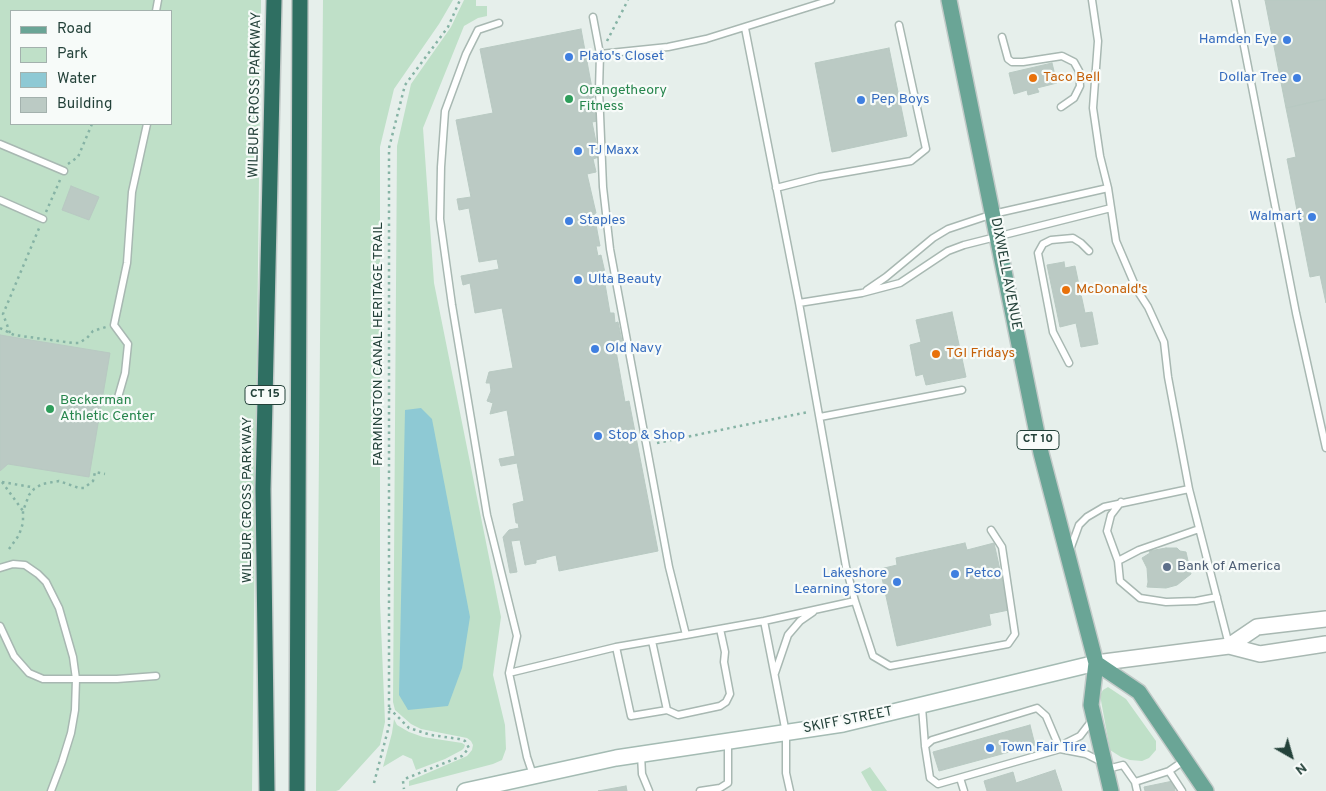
<!DOCTYPE html>
<html>
<head>
<meta charset="utf-8">
<style>
  body { margin:0 }
  #map { position:relative; width:1326px; height:791px; overflow:hidden; background:#e6efeb; font-family:Overpass,sans-serif }
  canvas { display:block }
  .legend { position:absolute; left:10px; top:10px; width:162px; height:115px; box-sizing:border-box; background:#f7fbf9; border:1px solid #a3b1ad; margin:0; padding:6px 9px; list-style:none; font-size:15px; color:#24423a }
  .legend li { display:flex; align-items:center; gap:10px; height:25px }
  .legend b { width:25px; border:1px solid #a3b1ad }
  .north { position:absolute; left:1266px; top:731px; width:50px; height:50px; -webkit-text-stroke:4px #f7fbf9; paint-order:stroke; rotate:142deg; font-size:14px; font-weight:700; line-height:20px; text-align:center; color:#24423a }
  .north::after { content:''; display:block; margin:auto; width:18px; height:22px; background:#24423a; clip-path:polygon(50% 0,100% 100%,50% 72%,0 100%) }
</style>
</head>
<body>
<div id="map">
<canvas width="1326" height="791"></canvas>
<ul class="legend">
<li><b style="height:6px;background:#6aa596"></b>Road</li>
<li><b style="height:14px;background:#bfe0c8"></b>Park</li>
<li><b style="height:14px;background:#8ec9d4"></b>Water</li>
<li><b style="height:14px;background:#bbcac4"></b>Building</li>
</ul>
<div class="north">N</div>
</div>
<script>
const ctx = document.querySelector('canvas').getContext('2d');
ctx.lineJoin = 'round';
function fill(path, color) { ctx.fillStyle = color; ctx.fill(path, 'evenodd'); }
const poly = rows => new Path2D(rows.map(r => 'M' + r).join(''));
function trace(path, color, width, dash) { ctx.strokeStyle = color; ctx.lineWidth = width; ctx.lineCap = dash ? 'butt' : 'round'; ctx.setLineDash(dash || []); ctx.stroke(path); }
function drawText(font, color, halo, rows, align = 'center') {
  ctx.font = font + ' Overpass,sans-serif'; ctx.lineWidth = 4.5; ctx.setLineDash([]); ctx.textBaseline = 'middle'; ctx.strokeStyle = halo; ctx.fillStyle = color; for (const [text, x, y, turn = 0] of rows) {
    ctx.save(); ctx.translate(x, y); ctx.rotate((+turn || 0) * Math.PI / 180); ctx.textAlign = isNaN(turn) ? turn : align; if (halo) ctx.strokeText(text, 0, 0); ctx.fillText(text, 0, 0); ctx.restore();
  }
}
fill(poly([
  [0,0,261,0,252,791,0,791],
  [11,11,171,11,171,124,11,124],
  [323,0,453,0,439,24,394,89,380,147,380,602,385,722,380,745,339,790,336,791,316,791],
  [464,0,476,0,476,6,487,6,487,16,478,18,464,26,423,128,434,283,501,617,493,675,505,725,506,749,502,760,493,764,409,786,409,781,467,756,472,750,473,745,471,741,467,738,421,729,411,724,395,710,393,702,397,146,411,84,451,27],
  [1108,687,1126,699,1156,741,1156,750,1149,758,1142,761,1130,760,1121,757,1110,750,1100,695,1103,690],
  [394,719,397,725,409,732,423,737,462,743,465,745,464,748,462,750,445,759,416,770,412,759,403,755,383,767,392,733],
  [870,767,887,791,872,791,869,786,861,772]
]), '#bfe0c8');
fill(poly([
  [421,408,432,419,470,617,462,668,448,706,408,710,399,695,405,410]
]), '#8ec9d4');
const building = poly([
  [1265,0,1326,0,1326,99,1286,108,1265,0],
  [581,29,598,121,592,122,599,157,593,159,596,172,587,174,596,213,594,214,600,246,596,246,598,256,601,255,606,277,604,278,610,313,614,313,615,323,618,322,622,341,616,342,618,351,616,351,625,402,629,401,658,551,559,571,556,555,536,560,536,563,525,565,520,540,511,541,517,572,510,573,503,537,509,530,519,528,518,523,516,523,513,504,524,501,517,463,501,466,499,459,515,456,507,410,490,414,493,403,487,401,491,391,490,383,486,383,489,372,513,368,502,308,475,313,470,283,463,285,461,276,499,269,497,259,479,262,469,208,459,210,457,199,471,197,456,120,493,113,480,49,581,29],
  [889,48,907,136,832,152,815,63,889,48],
  [1052,63,1057,83,1037,88,1039,92,1028,95,1027,90,1014,94,1009,73,1052,63],
  [1326,99,1326,303,1320,275,1310,277,1287,159,1296,157,1286,108,1326,99],
  [71,186,99,197,89,220,62,210,71,186],
  [1064,262,1065,268,1075,266,1085,313,1092,312,1098,344,1081,347,1076,323,1060,327,1047,265,1064,262],
  [952,312,966,377,926,385,923,374,916,376,910,345,921,342,916,320,952,312],
  [0,335,110,353,89,477,8,464,0,471,0,335],
  [965,543,967,550,994,543,1009,610,989,614,991,625,897,646,880,569,897,565,896,558,965,543],
  [1166,548,1177,548,1180,551,1186,552,1191,574,1177,585,1166,588,1147,587,1148,582,1147,568,1142,558,1150,553,1149,551,1166,548],
  [1030,725,1035,745,939,771,933,752,1030,725],
  [1055,770,1062,791,987,791,984,781,1013,772,1016,783,1055,770],
  [1173,781,1175,791,1145,791,1144,787,1173,781],
  [626,786,627,791,598,791,626,786]
]);
fill(building, '#bbcac4');
trace(building, '#b8c9c2', 1);
const service = poly([
  [831,0,706,39,668,47,600,54,599,90,603,187,610,249,669,567,686,635,764,621,855,601],
  [1092,0,1098,41,1093,108,1100,156,1108,188,1116,241,1137,290,1148,307,1164,342,1168,377,1189,489,1229,645],
  [1235,0,1296,313,1326,448],
  [156,11,158,0],
  [593,17,600,54],
  [499,23,478,30,466,54,445,111,441,167,440,219,452,305,487,515,517,636,509,673],
  [745,28,799,303,846,567,855,601,873,656,890,666,1008,644,1015,634,1002,547,991,530],
  [1002,37,1008,59,1012,62,1023,62,1062,56,1074,62,1079,71,1080,86,1074,98,1061,107],
  [0,144,64,171],
  [776,188,819,177,911,161,926,149,899,25],
  [0,200,43,219],
  [867,290,886,277,933,238,948,229,993,214,1108,188],
  [799,303,862,293,900,283,948,251,964,245,1111,208],
  [1069,363,1053,332,1038,253,1043,244,1051,240,1073,238,1081,243,1089,251],
  [117,401,125,373,128,344,114,325,127,263,132,192,147,124],
  [820,417,962,390],
  [1199,529,1139,550,1118,561,1120,581,1140,598,1166,602,1196,601,1217,597],
  [1071,547,1079,525,1087,517,1104,507,1189,489],
  [1118,561,1107,531,1111,515,1121,502],
  [0,568,13,564,25,565,38,574,46,582,59,608,73,657,76,679,43,679,29,673,14,656,0,626],
  [764,621,786,733,786,773,790,791],
  [652,641,667,710],
  [616,647,631,716,667,710,678,715,720,706,726,702,730,694,724,662,725,652,720,629],
  [775,673,788,635,800,621,813,612],
  [922,707,925,746,930,778,938,784,1060,749,1046,716,1037,708,932,740,925,746],
  [1060,749,1066,743,1080,736,1093,719],
  [1060,749,1086,754,1104,763],
  [641,755,642,774,649,791],
  [1107,769,1123,765,1135,782,1137,791],
  [533,775,527,757,509,673,616,647,686,635],
  [960,778,964,791],
  [1135,782,1169,771],
  [51,791,62,762,71,733,75,710,76,679,117,679,156,676],
  [700,791,720,788,728,783,728,741],
  [1182,791,1169,771,1185,760]
]);
const tertiary = poly([
  [1229,646,1257,627,1326,619],
  [1096,663,1229,646,1260,654,1326,644]
]);
const secondary = poly([
  [465,791,616,758,843,724,1096,663]
]);
const primary = poly([
  [949,0,1041,453,1096,663,1091,705,1111,791],
  [1096,663,1139,692,1206,791]
]);
const motorway = poly([
  [267,791,263,489,274,0],
  [297,791,300,0]
]);
trace(service, '#a8b8b2', 9);
trace(tertiary, '#a8b8b2', 18);
trace(secondary, '#a4bbb3', 18);
trace(primary, '#c2cac8', 18);
trace(motorway, '#c2cac8', 18);
trace(poly([
  [607,41,628,0],
  [68,164,78,157,92,124],
  [46,212,60,180],
  [0,328,14,335,73,343,79,343,87,338,93,331,106,327],
  [10,333,3,314,40,226],
  [657,443,808,412],
  [2,482,23,511],
  [2,482,31,487,34,489],
  [9,549,19,535,23,523,23,511,29,495,34,489,42,484,59,481,79,488,84,488,93,481,95,472,105,474],
  [389,708,409,728,431,735,459,739,465,741,469,748,462,756,407,778,403,781,404,789],
  [374,783,389,726,389,148,405,85,448,27,460,0]
]), '#86b3a5', 2.5, [2.5, 4]);
trace(service, '#fff', 6);
trace(tertiary, '#fff', 15);
trace(secondary, '#fff', 15);
trace(primary, '#6aa596', 15);
trace(motorway, '#2f6f62', 15);
for (const [x, y, r, color] of [
  [1287,40,5,"#3f7fe0"],
  [569,57,5,"#3f7fe0"],
  [1033,78,5,"#e8710a"],
  [1297,78,5,"#3f7fe0"],
  [569,99,5,"#2e9e5b"],
  [861,100,5,"#3f7fe0"],
  [578,151,5,"#3f7fe0"],
  [1312,217,5,"#3f7fe0"],
  [569,221,5,"#3f7fe0"],
  [578,280,5,"#3f7fe0"],
  [1066,290,5,"#e8710a"],
  [595,349,5,"#3f7fe0"],
  [936,354,5,"#e8710a"],
  [50,409,5,"#2e9e5b"],
  [598,436,5,"#3f7fe0"],
  [1167,567,5,"#5c6f8a"],
  [955,574,5,"#3f7fe0"],
  [897,582,5,"#3f7fe0"],
  [990,748,5,"#3f7fe0"]
]) { const dot = new Path2D(); dot.arc(x, y, r, 0, 2 * Math.PI); ctx.fillStyle = color; ctx.fill(dot); trace(dot, '#f7fbf9', 2); }
for (const [x, y, w] of [
  [265,395,40],
  [1038,440,42]
]) { const box = new Path2D(); box.roundRect(x - w / 2, y - 9.5, w, 19, 4); ctx.fillStyle = '#f7fbf9'; ctx.fill(box); trace(box, '#24423a', 1); }
drawText('bold 12px', '#24423a', null, [
  ["CT 15",265,395],
  ["CT 10",1038,440]
]);
drawText('14px', '#366cbe', '#f7fbf9', [
  ["Hamden Eye",1277,40,"right"],
  ["Plato's Closet",579,57],
  ["Dollar Tree",1287,78,"right"],
  ["Pep Boys",871,100],
  ["TJ Maxx",588,151],
  ["Walmart",1302,217,"right"],
  ["Staples",579,221],
  ["Ulta Beauty",588,280],
  ["Old Navy",605,349],
  ["Stop & Shop",608,436],
  ["Lakeshore",887,574,"right"],
  ["Learning Store",887,590,"right"],
  ["Petco",965,574],
  ["Town Fair Tire",1000,748]
], 'left');
drawText('14px', '#c56008', '#f7fbf9', [
  ["Taco Bell",1043,78],
  ["McDonald's",1076,290],
  ["TGI Fridays",946,354]
], 'left');
drawText('14px', '#27864d', '#f7fbf9', [
  ["Orangetheory",579,91],
  ["Fitness",579,107],
  ["Beckerman",60,401],
  ["Athletic Center",60,417]
], 'left');
drawText('14px', '#24423a', '#f7fbf9', [
  ["WILBUR CROSS PARKWAY",256,95,-89],
  ["DIXWELL AVENUE",1005,274,79],
  ["FARMINGTON CANAL HERITAGE TRAIL",379,344,-90],
  ["WILBUR CROSS PARKWAY",248,500,-90],
  ["SKIFF STREET",848,721,-11]
]);
drawText('14px', '#4e5e75', '#f7fbf9', [
  ["Bank of America",1177,567]
], 'left');
</script>
</body>
</html>
